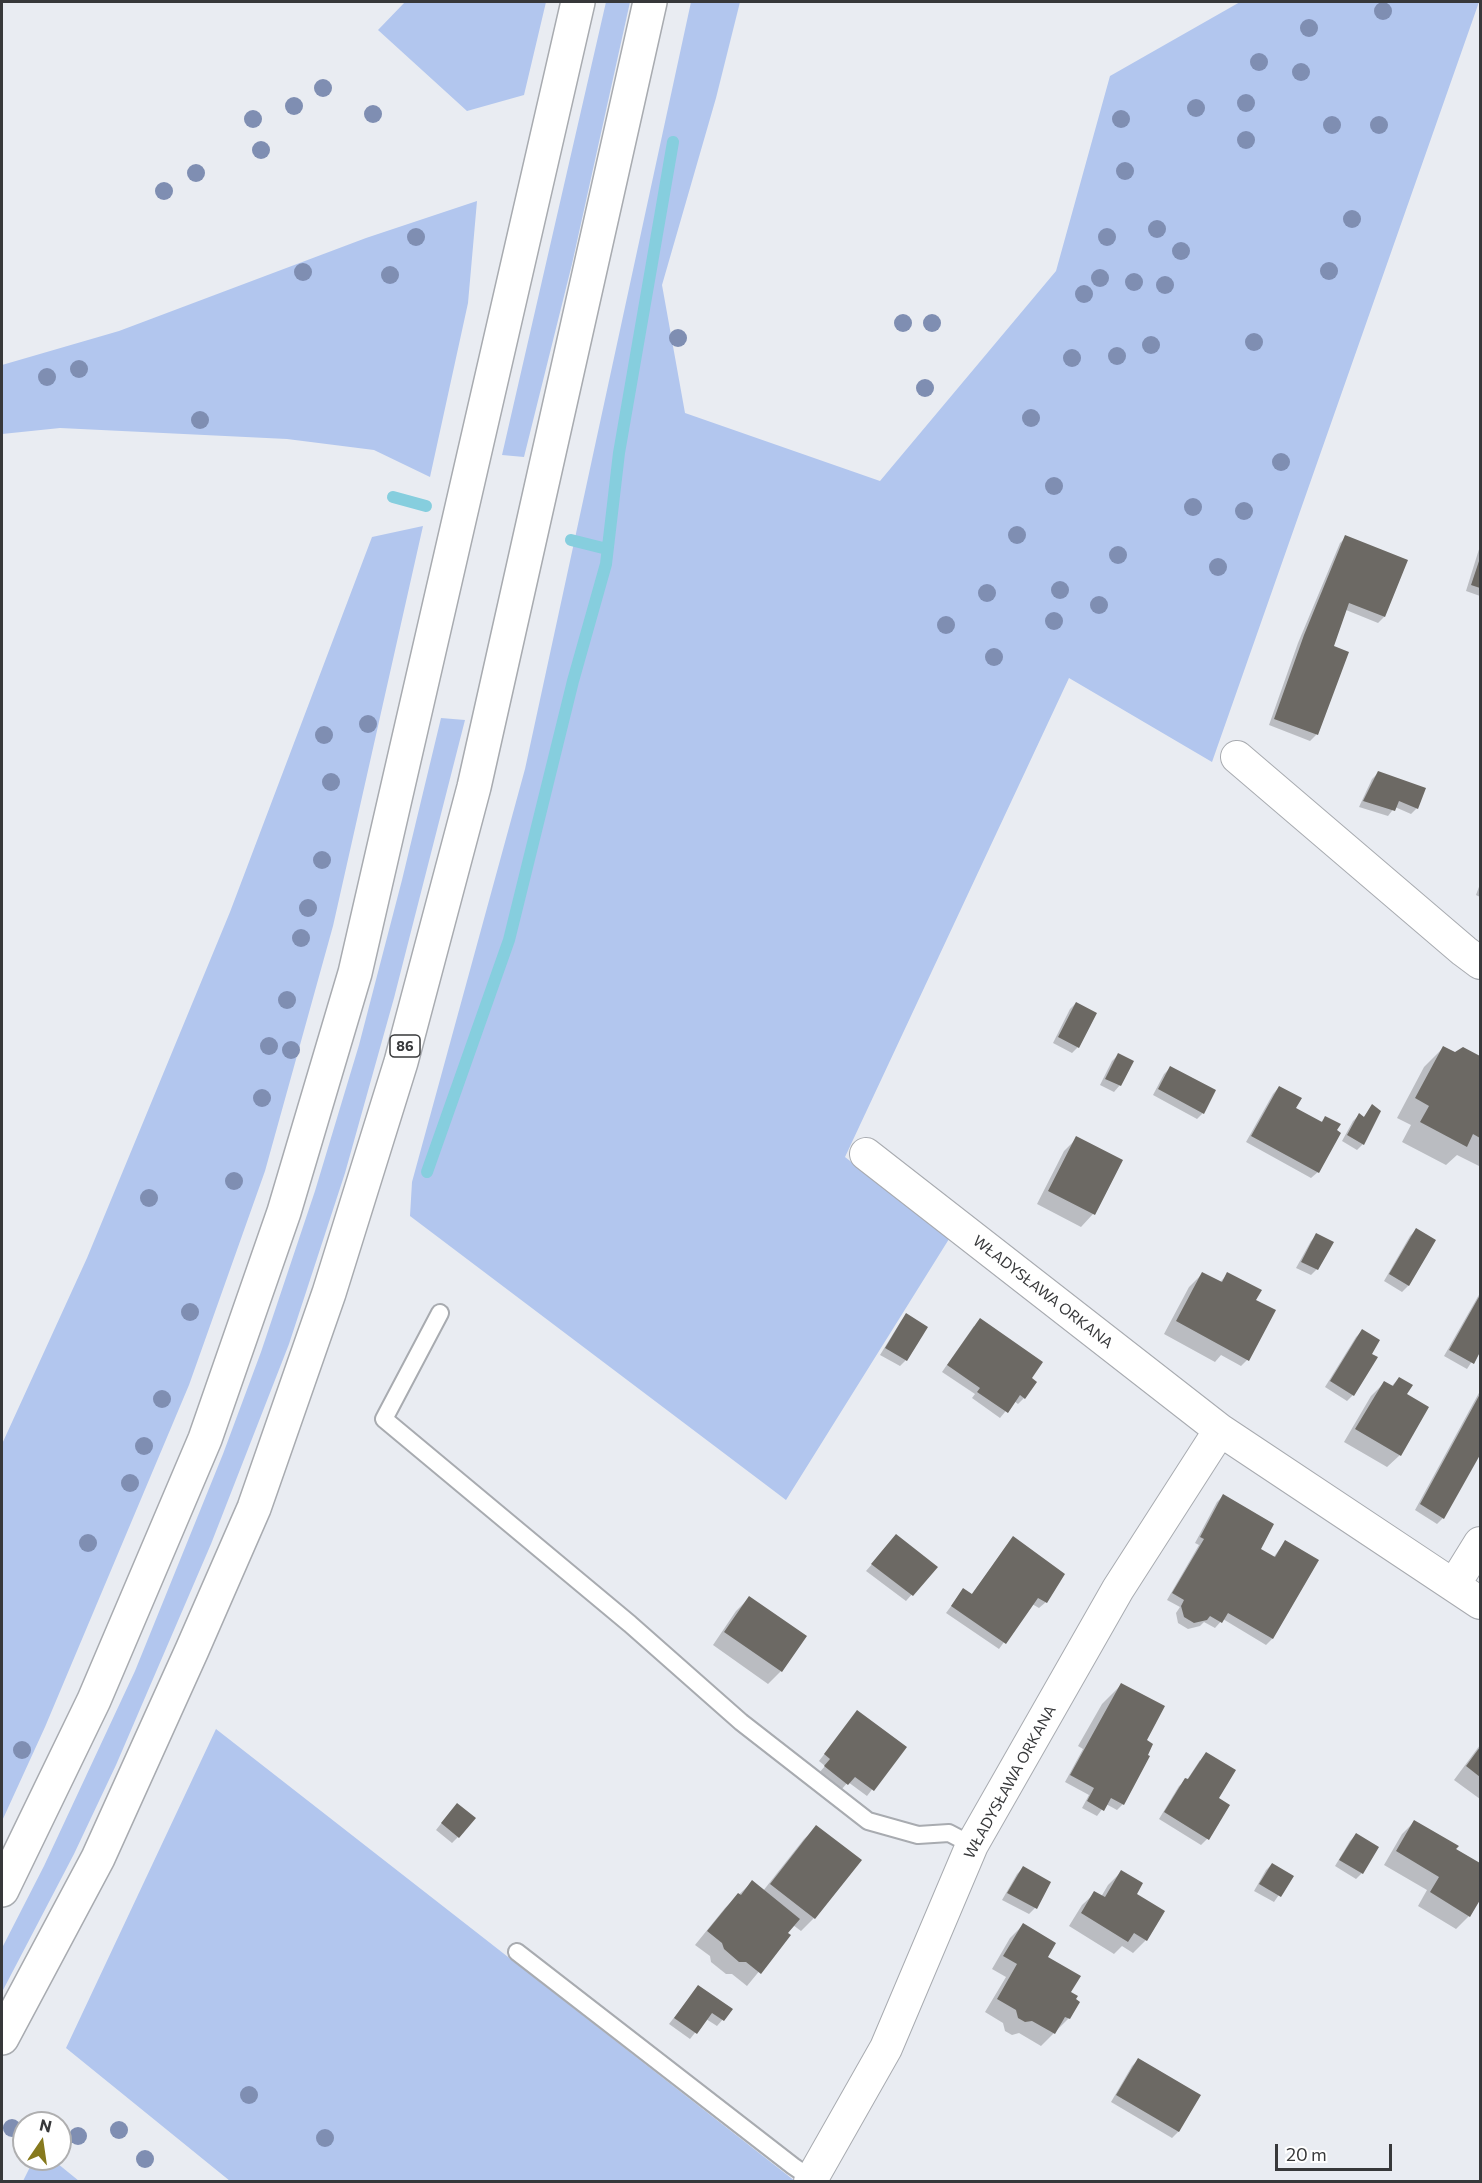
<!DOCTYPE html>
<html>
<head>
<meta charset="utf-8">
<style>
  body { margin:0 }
  #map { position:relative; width:1482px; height:2183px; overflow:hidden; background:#e9ecf2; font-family:Commissioner,sans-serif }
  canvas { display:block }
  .frame { position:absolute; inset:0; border:3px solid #37383a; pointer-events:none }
  .north { position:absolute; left:12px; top:2111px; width:60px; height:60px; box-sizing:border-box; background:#fff; border:2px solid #afafb0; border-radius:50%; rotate:13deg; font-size:16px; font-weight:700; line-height:24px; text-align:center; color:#37383a }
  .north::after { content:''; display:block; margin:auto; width:21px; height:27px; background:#86791d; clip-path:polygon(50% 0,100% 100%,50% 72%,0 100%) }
  .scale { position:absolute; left:1275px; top:2144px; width:117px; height:27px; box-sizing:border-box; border:3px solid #37383a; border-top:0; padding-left:8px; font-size:18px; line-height:21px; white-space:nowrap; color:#37383a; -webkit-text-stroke:4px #fff; paint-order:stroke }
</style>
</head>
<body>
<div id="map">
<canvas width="1482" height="2183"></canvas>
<div class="frame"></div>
<div class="north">N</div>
<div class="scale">20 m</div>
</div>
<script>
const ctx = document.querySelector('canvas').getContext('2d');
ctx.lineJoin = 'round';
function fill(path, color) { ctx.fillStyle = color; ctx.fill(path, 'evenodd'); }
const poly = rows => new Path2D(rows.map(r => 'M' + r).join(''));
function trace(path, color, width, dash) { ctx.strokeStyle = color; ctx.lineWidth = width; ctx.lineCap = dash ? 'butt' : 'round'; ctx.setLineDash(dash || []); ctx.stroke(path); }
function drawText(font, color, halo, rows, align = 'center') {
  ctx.font = font + ' Commissioner,sans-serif'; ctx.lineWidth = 6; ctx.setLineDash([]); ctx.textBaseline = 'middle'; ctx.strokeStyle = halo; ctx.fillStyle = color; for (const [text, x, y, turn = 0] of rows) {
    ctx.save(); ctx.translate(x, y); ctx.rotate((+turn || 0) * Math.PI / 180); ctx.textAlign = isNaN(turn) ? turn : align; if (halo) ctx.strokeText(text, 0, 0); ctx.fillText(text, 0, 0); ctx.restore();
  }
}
fill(poly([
  [405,2,546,2,524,95,467,111,378,30],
  [606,2,630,2,572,264,524,457,502,455],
  [691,2,740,2,716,98,662,285,685,413,880,481,1056,271,1110,76,1240,2,1479,2,1212,762,1069,678,845,1157,949,1239,786,1500,410,1216,412,1182,525,769],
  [477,201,468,303,430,477,374,450,287,439,60,428,2,434,2,365,119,331,366,238],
  [423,526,333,926,265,1171,189,1385,45,1727,2,1821,2,1444,87,1258,230,912,372,537],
  [441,718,465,720,394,998,345,1173,289,1344,211,1544,116,1765,74,1854,2,1992,2,1948,44,1866,135,1671,223,1454,261,1352,315,1191,359,1045,402,880],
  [216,1729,795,2181,230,2181,66,2048],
  [34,2159,52,2159,79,2181,23,2181]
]), '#b2c6ee');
fill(poly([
  [1346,537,1384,617,1378,623,1346,610,1332,647,1347,652,1316,735,1310,741,1269,725,1298,643,1340,543],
  [1480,546,1480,596,1466,591],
  [1378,773,1417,808,1411,814,1395,807,1388,816,1359,807,1372,779],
  [1480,884,1480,897,1476,895],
  [1076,1003,1078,1047,1072,1053,1053,1043,1070,1009],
  [1443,1048,1455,1054,1463,1049,1480,1058,1479,1166,1457,1155,1446,1165,1402,1142,1411,1125,1397,1118,1424,1067],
  [1118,1055,1132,1061,1120,1085,1114,1092,1100,1085,1112,1061],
  [1170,1068,1203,1113,1197,1119,1153,1095,1164,1074],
  [1279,1087,1294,1108,1320,1123,1326,1117,1335,1131,1339,1133,1318,1172,1311,1178,1246,1142,1273,1094],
  [1372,1106,1363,1144,1357,1150,1342,1141,1353,1121,1359,1115,1363,1118],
  [1077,1138,1093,1214,1081,1227,1037,1204,1064,1151],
  [1416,1230,1434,1241,1408,1286,1402,1292,1384,1281,1410,1236],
  [1317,1235,1317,1269,1311,1275,1296,1268,1311,1241],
  [1202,1274,1219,1283,1228,1274,1247,1360,1241,1366,1221,1355,1215,1362,1164,1334,1189,1287],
  [1480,1293,1480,1349,1467,1369,1444,1356],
  [907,1315,926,1328,906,1360,900,1366,880,1355,901,1321],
  [974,1326,1035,1382,1024,1398,1018,1404,1014,1401,1000,1418,972,1398,975,1394,942,1372],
  [1362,1331,1353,1395,1347,1401,1325,1387,1356,1337],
  [1399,1378,1400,1455,1387,1467,1344,1442,1371,1396,1384,1383,1391,1387],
  [1480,1391,1480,1452,1443,1518,1437,1524,1415,1510],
  [1223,1496,1259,1549,1273,1558,1285,1542,1317,1560,1272,1639,1266,1645,1223,1619,1215,1628,1204,1622,1200,1626,1188,1629,1178,1623,1176,1613,1180,1607,1167,1600,1199,1545,1195,1543,1217,1502],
  [1013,1538,1063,1574,1046,1602,1039,1608,1032,1604,999,1649,946,1613,963,1590,971,1595],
  [890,1543,936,1567,906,1601,866,1571],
  [749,1598,781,1671,768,1684,713,1645,736,1611],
  [1121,1685,1123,1804,1117,1810,1106,1804,1097,1816,1082,1808,1089,1795,1065,1782,1083,1749,1078,1746,1102,1704],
  [857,1712,905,1747,867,1796,848,1782,841,1790,819,1773,825,1766,819,1761],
  [1480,1745,1480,1799,1454,1780],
  [1200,1760,1217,1799,1227,1805,1207,1839,1201,1845,1159,1819,1179,1786,1187,1780],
  [451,1811,458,1837,452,1843,436,1830],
  [1414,1822,1480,1865,1480,1897,1469,1916,1456,1929,1418,1906,1427,1890,1384,1865,1402,1834],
  [817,1827,860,1861,814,1918,801,1931,793,1925,786,1933,789,1935,747,1986,732,1974,726,1974,711,1962,710,1956,695,1945,725,1908,752,1882,763,1891,804,1839],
  [1356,1835,1362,1873,1356,1879,1335,1866,1350,1841],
  [1272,1864,1292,1876,1274,1902,1254,1891,1266,1870],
  [1023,1868,1035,1908,1029,1914,1002,1900,1017,1874],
  [1121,1872,1135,1894,1146,1940,1133,1953,1122,1946,1114,1954,1069,1926,1082,1905,1095,1893,1101,1897,1108,1885],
  [1023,1925,1074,2000,1078,2002,1069,2018,1041,2046,1019,2033,1012,2035,1005,2031,1003,2023,985,2012,1006,1977,992,1969,1010,1938],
  [698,1987,731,2010,717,2026,706,2019,690,2039,669,2024],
  [1138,2060,1199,2096,1178,2132,1172,2138,1111,2102,1132,2066]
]), '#0003');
trace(poly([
  [393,497,426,506],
  [571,540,607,549],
  [427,1172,509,940,573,681,606,564,619,453,673,142]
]), '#86cede', 12);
fill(poly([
  [1345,535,1408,560,1385,617,1349,603,1334,646,1349,652,1318,735,1274,719,1304,635],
  [1480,558,1480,588,1471,585],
  [1378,771,1426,788,1418,809,1399,801,1395,811,1363,801],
  [1076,1002,1097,1013,1079,1048,1058,1037],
  [1443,1046,1455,1052,1463,1047,1480,1056,1480,1138,1473,1134,1467,1147,1420,1122,1429,1106,1415,1098],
  [1118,1053,1134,1061,1121,1086,1105,1079],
  [1170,1066,1216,1090,1204,1114,1158,1089],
  [1279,1086,1302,1098,1296,1108,1322,1122,1325,1116,1341,1124,1337,1130,1341,1133,1319,1173,1251,1136],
  [1372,1104,1381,1111,1364,1145,1347,1135,1359,1113,1364,1117],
  [1076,1136,1123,1160,1095,1215,1048,1191],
  [1416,1228,1436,1240,1409,1286,1389,1274],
  [1316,1233,1334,1242,1318,1270,1301,1262],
  [1202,1272,1222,1282,1227,1272,1262,1290,1256,1300,1276,1310,1249,1361,1176,1321],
  [1480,1295,1480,1352,1474,1364,1449,1350],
  [906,1313,928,1327,907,1361,885,1348],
  [980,1318,1043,1362,1032,1378,1037,1382,1025,1399,1020,1395,1008,1413,977,1392,980,1388,947,1365],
  [1362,1329,1380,1340,1372,1354,1378,1357,1354,1396,1330,1381],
  [1399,1377,1413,1385,1407,1394,1429,1407,1401,1456,1355,1429,1384,1381,1393,1386],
  [1480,1394,1480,1455,1444,1519,1420,1504],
  [1223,1494,1274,1524,1261,1549,1275,1557,1285,1540,1319,1560,1273,1639,1228,1613,1222,1623,1210,1616,1207,1620,1194,1623,1184,1617,1181,1606,1184,1600,1172,1593,1204,1539,1200,1537],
  [896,1534,938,1567,913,1596,871,1564],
  [1013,1536,1065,1574,1047,1603,1038,1598,1006,1644,951,1606,963,1588,972,1594],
  [749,1596,807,1636,782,1672,724,1632],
  [1121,1683,1165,1706,1147,1740,1153,1744,1148,1755,1150,1756,1124,1805,1111,1798,1104,1811,1087,1801,1094,1788,1070,1775],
  [857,1710,907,1747,874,1791,855,1777,848,1785,824,1766,830,1759,824,1754],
  [1480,1747,1480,1777,1466,1766],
  [1206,1752,1236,1770,1219,1798,1230,1805,1209,1840,1164,1812,1185,1778,1188,1779],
  [457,1803,476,1818,459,1838,441,1823],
  [1414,1820,1459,1846,1456,1849,1480,1863,1480,1900,1470,1917,1430,1892,1439,1877,1396,1851],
  [816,1825,862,1860,815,1919,770,1884],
  [1356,1833,1379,1847,1363,1874,1339,1860],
  [1272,1863,1294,1876,1281,1897,1259,1884],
  [1023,1866,1051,1882,1037,1909,1007,1893],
  [1121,1870,1143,1883,1137,1894,1165,1911,1147,1941,1134,1933,1128,1942,1081,1913,1094,1891,1105,1897],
  [752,1880,800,1919,788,1933,791,1935,761,1974,746,1962,739,1962,724,1949,722,1943,707,1931,738,1893,741,1895],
  [1023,1923,1056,1943,1048,1957,1081,1976,1071,1992,1078,1996,1076,1999,1080,2002,1070,2019,1065,2017,1055,2034,1032,2021,1025,2022,1018,2018,1016,2010,997,1999,1017,1964,1003,1956],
  [698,1985,733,2009,724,2021,712,2013,697,2034,674,2018],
  [1138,2058,1201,2095,1179,2132,1116,2095]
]), '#6c6964');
const lane = poly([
  [440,1313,384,1419,630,1624,741,1722,868,1821,918,1835,949,1833,972,1845],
  [517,1952,793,2166,812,2179]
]);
const street = poly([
  [1237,757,1464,951,1480,963],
  [866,1154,1220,1430,1480,1603],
  [1454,1585,1480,1543],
  [810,2182,886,2048,972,1845,1118,1589,1220,1430]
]);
const primary = poly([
  [2,1890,94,1700,205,1439,284,1212,355,973,578,2],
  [2,2038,98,1858,192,1650,254,1508,329,1293,401,1062,474,787,650,2]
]);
trace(lane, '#a8abb0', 20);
trace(street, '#a8abb0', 34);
trace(primary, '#a8abb0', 36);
trace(lane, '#fff', 16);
trace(street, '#fff', 32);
trace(primary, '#fff', 33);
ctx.fillStyle = '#7f8eb2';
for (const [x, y] of [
  [1383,11],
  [1309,28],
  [1259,62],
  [1301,72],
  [323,88],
  [1246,103],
  [294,106],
  [1196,108],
  [373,114],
  [253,119],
  [1121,119],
  [1332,125],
  [1379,125],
  [1246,140],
  [261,150],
  [1125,171],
  [196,173],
  [164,191],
  [1352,219],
  [1157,229],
  [416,237],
  [1107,237],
  [1181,251],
  [1329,271],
  [303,272],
  [390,275],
  [1100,278],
  [1134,282],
  [1165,285],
  [1084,294],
  [903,323],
  [932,323],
  [678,338],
  [1254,342],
  [1151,345],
  [1117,356],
  [1072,358],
  [79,369],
  [47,377],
  [925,388],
  [1031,418],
  [200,420],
  [1281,462],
  [1054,486],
  [1193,507],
  [1244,511],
  [1017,535],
  [1118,555],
  [1218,567],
  [1060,590],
  [987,593],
  [1099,605],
  [1054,621],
  [946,625],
  [994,657],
  [368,724],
  [324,735],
  [331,782],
  [322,860],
  [308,908],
  [301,938],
  [287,1000],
  [269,1046],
  [291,1050],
  [262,1098],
  [234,1181],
  [149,1198],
  [190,1312],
  [162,1399],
  [144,1446],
  [130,1483],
  [88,1543],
  [22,1750],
  [249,2095],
  [12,2128],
  [119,2130],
  [78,2136],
  [325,2138],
  [145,2159]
]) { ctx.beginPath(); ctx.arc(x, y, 9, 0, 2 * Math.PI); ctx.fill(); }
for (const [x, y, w] of [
  [405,1046,30]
]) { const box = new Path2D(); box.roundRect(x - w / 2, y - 11, w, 22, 4.5); ctx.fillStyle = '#fff'; ctx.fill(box); trace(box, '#37383a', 1.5); }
drawText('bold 14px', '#37383a', null, [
  ["86",405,1046]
]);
drawText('15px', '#37383a', '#fff', [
  ["WŁADYSŁAWA ORKANA",1043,1292,38],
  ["WŁADYSŁAWA ORKANA",1010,1782,-61]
]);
</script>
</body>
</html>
